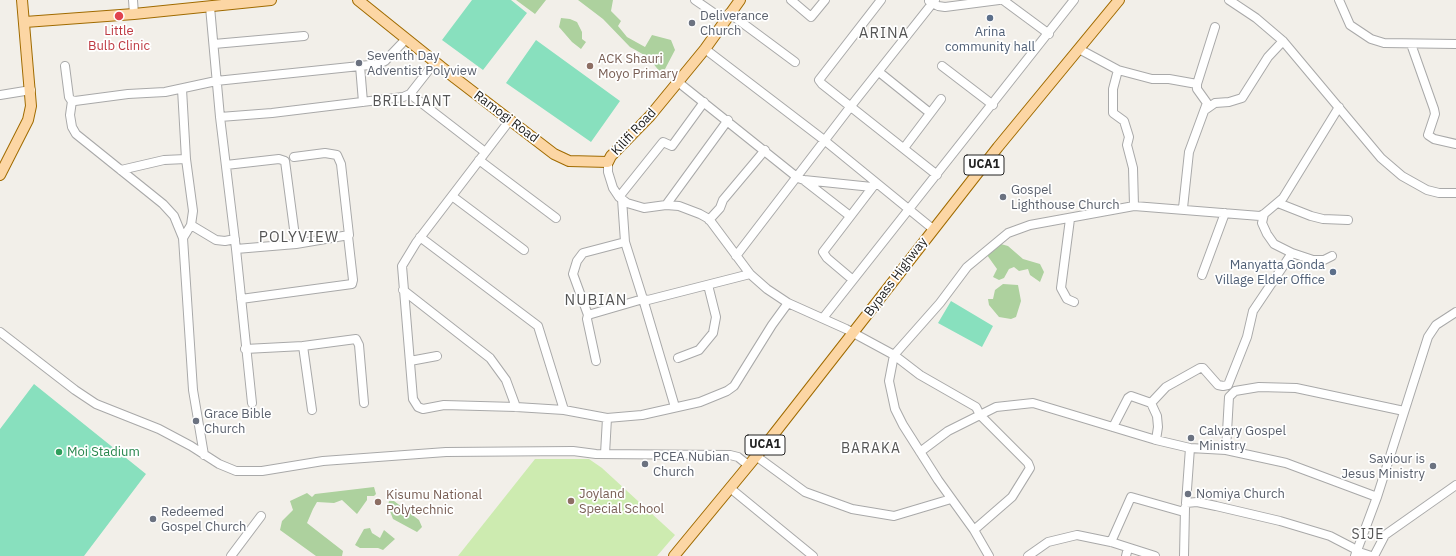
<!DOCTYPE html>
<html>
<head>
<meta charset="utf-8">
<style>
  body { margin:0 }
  canvas { display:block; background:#f2efe9 }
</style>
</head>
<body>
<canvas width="1456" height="556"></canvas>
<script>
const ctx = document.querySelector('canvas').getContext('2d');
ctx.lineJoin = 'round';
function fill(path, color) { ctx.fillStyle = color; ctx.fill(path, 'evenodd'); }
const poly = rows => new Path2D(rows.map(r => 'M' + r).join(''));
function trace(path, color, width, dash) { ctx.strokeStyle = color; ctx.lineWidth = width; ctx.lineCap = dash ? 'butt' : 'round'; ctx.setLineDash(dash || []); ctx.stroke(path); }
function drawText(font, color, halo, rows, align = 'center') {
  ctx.font = font + ' "IBM Plex Sans",sans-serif'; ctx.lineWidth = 3.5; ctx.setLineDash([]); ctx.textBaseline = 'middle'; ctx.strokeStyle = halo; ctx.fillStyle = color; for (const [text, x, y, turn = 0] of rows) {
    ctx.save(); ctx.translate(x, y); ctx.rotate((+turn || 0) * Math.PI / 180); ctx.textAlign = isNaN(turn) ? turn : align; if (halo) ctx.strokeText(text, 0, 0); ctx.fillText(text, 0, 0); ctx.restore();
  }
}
fill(poly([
  [535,459,589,459,602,468,675,535,657,556,458,556]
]), '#cdebb0');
fill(poly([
  [516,0,546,0,535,14],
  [578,0,613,0,611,11,621,21,618,26,627,37,645,47,652,35,671,40,675,50,664,71,660,72,648,57,630,47,603,19],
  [561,18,570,19,577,22,582,32,582,39,586,42,581,49,572,42,559,27],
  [997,243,1008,246,1023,259,1040,264,1044,272,1040,282,1030,275,1028,269,1019,271,1014,267,1009,269,1004,278,999,280,993,277,997,269,987,255,991,248],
  [1003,284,1018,285,1021,301,1016,317,1011,319,999,317,989,305,988,299,993,299,995,290],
  [374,487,376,494,374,496,367,496,367,500,357,514,342,500,334,503,317,502,313,509,307,523,343,551,342,556,316,556,280,530,282,521,293,510,290,501,307,493,312,497,315,494],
  [389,501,394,501,419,520,422,527,417,532,393,519,388,506],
  [370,528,372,533,380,538,384,530,395,539,383,550,378,548,360,548,355,545,364,529]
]), '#add19e');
fill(poly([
  [472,0,511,0,527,13,483,70,442,40],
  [536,40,620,101,591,142,506,83],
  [951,301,993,326,982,347,938,323],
  [34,384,146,474,84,556,0,556,0,429]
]), '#88e0be');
const minor = poly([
  [133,0,134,14],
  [695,0,724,20],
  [791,0,811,17,825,0],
  [881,0,819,80,822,84,937,175],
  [1003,0,1049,34],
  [1229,0,1256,18,1283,41,1381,158,1402,176,1427,190,1439,193,1456,193],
  [1339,0,1350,25,1371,39,1384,43,1456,44],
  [929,1,938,6,945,7,999,0],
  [210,7,220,117,272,113,403,97,410,94,435,62],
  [729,13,795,62],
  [214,44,304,36],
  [1411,44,1434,109,1435,114,1428,135,1434,139,1456,144],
  [705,49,824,140,933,229],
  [1079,49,1118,70,1113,89,1113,113,1124,121,1129,137,1127,145,1133,168,1134,206],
  [65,66,69,97,71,100,75,101,128,94,165,92,216,81,379,64,385,61,406,39],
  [360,66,363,102],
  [942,66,993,105],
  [1118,70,1152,79,1169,79,1197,84],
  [879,72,930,113],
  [678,82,798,178,804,180,872,187],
  [182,89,186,159,193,211,191,225,183,238],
  [410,94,485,152],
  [0,95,31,90],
  [72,101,70,115,72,127,76,134,163,204,174,216,183,238,193,390,204,455],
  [1205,110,1215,103,1229,102,1242,98,1268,57,1283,41],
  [220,117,236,249,252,403],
  [510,120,416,243,402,266,413,399,418,407,423,409,444,405,516,407,564,410,607,418,605,454],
  [904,148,941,99],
  [479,160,556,218],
  [608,162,608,172,613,188,619,197,627,203,644,208,666,205,679,206,700,214,709,219,750,274,767,289,788,303,846,329,894,355,920,375,976,407,980,415,1028,463,1030,468,1012,497,974,530],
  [226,165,279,159,285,161,296,244],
  [121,170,164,160,186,159],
  [805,181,850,216],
  [452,196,524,250],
  [619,197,663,142,672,146,704,102],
  [622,199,625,242,643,299,648,300,750,274],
  [1278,203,1311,216,1323,219,1348,220],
  [666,205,728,120],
  [1183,208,1189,152,1207,103,1197,89,1197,84,1215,27],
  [1264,214,1262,223,1267,234,1274,244,1292,253,1313,260,1324,260,1332,256],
  [1070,219,1061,288,1067,299,1074,302],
  [709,220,720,208,723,200,765,150],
  [191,225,216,240,225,241,235,239],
  [420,237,538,326,564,410],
  [236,249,296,244,349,235,341,164,337,155,325,153,294,157],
  [736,256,851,106,935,0],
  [1202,275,1225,213],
  [853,280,827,258,823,252,875,184],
  [403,290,490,358,506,380,516,407],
  [241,299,352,284,353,280,348,236],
  [588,315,643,299,675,407],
  [823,318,1074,0],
  [0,332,75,390,96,404,159,429,191,446,219,464,236,471,262,471,323,461,446,452,573,451,596,454,730,455,738,457,748,465],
  [303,346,312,410],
  [245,349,303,346,356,339,359,345,364,403],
  [678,358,699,350,713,333,716,317,708,285],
  [410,361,437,356],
  [596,361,587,319,588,315,573,274,577,261,583,253,625,242],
  [1151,403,1157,416,1158,427,1156,440],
  [607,418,642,415,700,402,727,391,734,386,772,325,788,303],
  [1113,427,1128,398,1131,396,1151,403,1166,387,1200,368,1203,368,1218,385,1223,386,1228,385,1247,337,1253,311,1292,253],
  [1190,448,1186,503,1197,502,1216,506,1280,521,1330,536,1357,550],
  [1226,450,1229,397,1235,391,1259,387,1296,388,1404,411],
  [920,452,948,431,996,407,1033,403,1156,440,1190,448,1226,450,1286,463,1377,497],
  [756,456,805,492,852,509,894,516,951,499],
  [730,488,813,556],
  [1111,542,1131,497,1184,512],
  [1356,551,1371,556],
  [231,556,261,516],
  [989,556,974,530,938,480,903,425,895,409,889,381,894,355,940,303,967,267,1008,233,1030,225,1134,206,1260,216,1264,214,1283,198,1339,107],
  [1028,556,1048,542,1077,535,1111,542,1155,556],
  [1126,556,1128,548],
  [1184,556,1185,508],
  [1355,556,1377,497,1428,337,1436,325,1456,312],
  [1374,556,1385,535,1456,485]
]);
const major = poly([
  [358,0,455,78,554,154,569,161,608,162,611,156,650,116,705,49,740,0],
  [25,22,134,14,271,0],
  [0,175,28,120,31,106,22,0],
  [674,556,763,448,998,147,1119,0]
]);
trace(minor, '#a9a9a9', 10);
trace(major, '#a06b00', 12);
trace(minor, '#fff', 8);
trace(major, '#fcd6a4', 10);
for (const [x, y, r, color] of [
  [119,16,5,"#e0444e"],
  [990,18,4,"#5c6f8a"],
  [692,23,4,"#6b7280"],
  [359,63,4,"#6b7280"],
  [590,66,4,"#8d6e63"],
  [1003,197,4,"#6b7280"],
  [1333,272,4,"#5c6f8a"],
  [196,421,4,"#6b7280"],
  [1191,438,4,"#6b7280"],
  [59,452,4,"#2e9e5b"],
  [645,464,4,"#6b7280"],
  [1433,466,4,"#6b7280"],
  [1188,494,4,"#6b7280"],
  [571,501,4,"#8d6e63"],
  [378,502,4,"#8d6e63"],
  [153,519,4,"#6b7280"]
]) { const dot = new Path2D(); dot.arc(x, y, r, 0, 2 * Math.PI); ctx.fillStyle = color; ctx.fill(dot); trace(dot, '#fff', 1.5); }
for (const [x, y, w] of [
  [984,165,40],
  [765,445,40]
]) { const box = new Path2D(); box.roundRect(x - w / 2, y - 10, w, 20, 3); ctx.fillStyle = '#fff'; ctx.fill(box); trace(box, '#222', 1); }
drawText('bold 12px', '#222', null, [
  ["UCA1",984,165],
  ["UCA1",765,445]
]);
drawText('13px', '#5b616d', '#fff', [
  ["Deliverance",700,16],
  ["Church",700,31],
  ["Seventh Day",367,56],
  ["Adventist Polyview",367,71],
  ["Gospel",1011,190],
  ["Lighthouse Church",1011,205],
  ["Grace Bible",204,414],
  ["Church",204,429],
  ["Calvary Gospel",1199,431],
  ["Ministry",1199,446],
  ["PCEA Nubian",653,457],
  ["Church",653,472],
  ["Saviour is",1425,459,"right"],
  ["Jesus Ministry",1425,474,"right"],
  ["Nomiya Church",1196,494],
  ["Redeemed",161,512],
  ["Gospel Church",161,527]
], 'left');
drawText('13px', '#be3a42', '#fff', [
  ["Little",119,31],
  ["Bulb Clinic",119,46]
]);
drawText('13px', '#4e5e75', '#fff', [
  ["Arina",990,32],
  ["community hall",990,47],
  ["Manyatta Gonda",1325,265,"right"],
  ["Village Elder Office",1325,280,"right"]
]);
drawText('13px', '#785e54', '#fff', [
  ["ACK Shauri",598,59],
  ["Moyo Primary",598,74],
  ["Joyland",579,494],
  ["Special School",579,509],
  ["Kisumu National",386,495],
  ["Polytechnic",386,510]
], 'left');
drawText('13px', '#222', '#fff', [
  ["Ramogi Road",506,117,37],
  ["Kilifi Road",634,132,-47],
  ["Bypass Highway",896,277,-53]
]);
drawText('13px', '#27864d', '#fff', [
  ["Moi Stadium",67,452]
], 'left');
ctx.letterSpacing = '1px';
drawText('14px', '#555', '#fff', [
  ["BRILLIANT",412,102],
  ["BARAKA",871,449],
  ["SIJE",1368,535]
]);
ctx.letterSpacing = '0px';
ctx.letterSpacing = '1px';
drawText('15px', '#555', '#fff', [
  ["ARINA",884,34],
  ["POLYVIEW",299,238],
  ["NUBIAN",596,301]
]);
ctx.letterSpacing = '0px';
</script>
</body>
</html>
